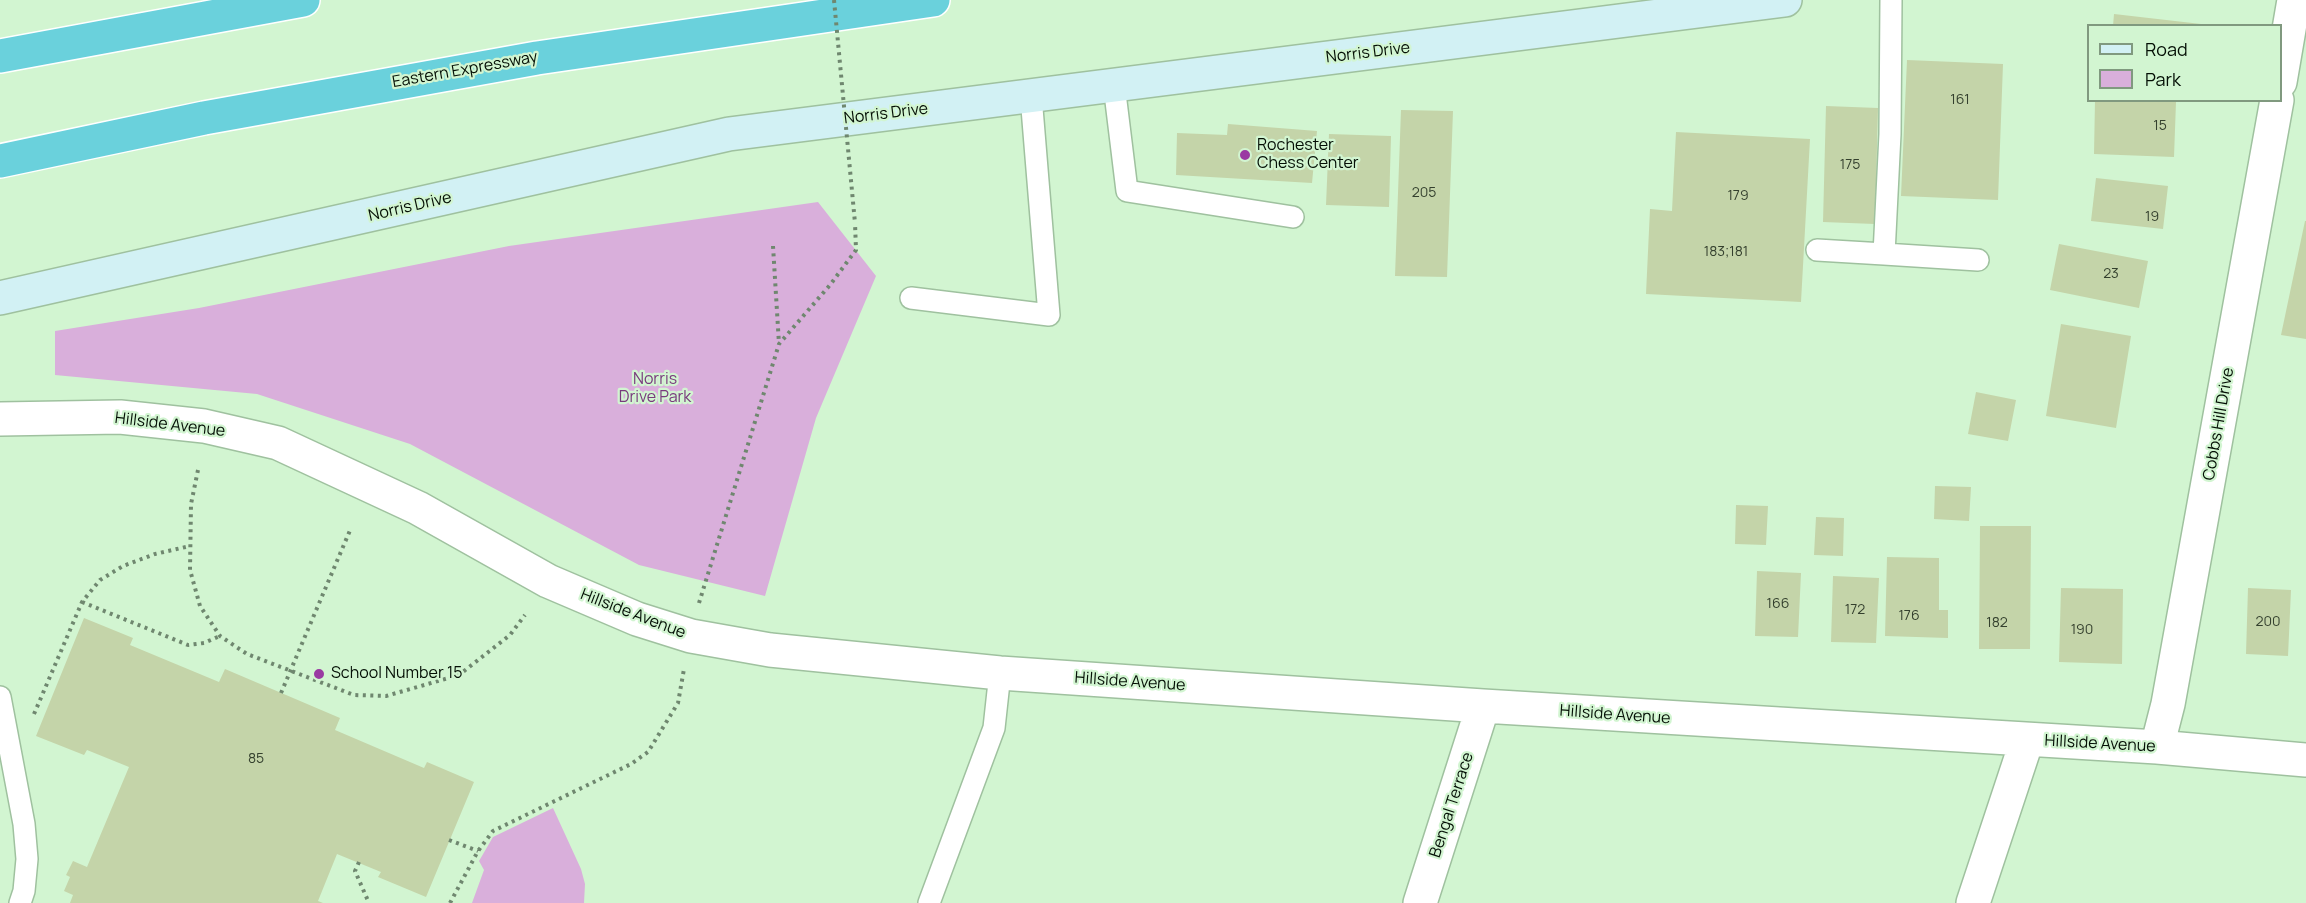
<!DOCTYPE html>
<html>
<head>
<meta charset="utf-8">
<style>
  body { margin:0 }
  #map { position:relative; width:2306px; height:903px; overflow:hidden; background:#d2f5d1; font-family:Manrope,sans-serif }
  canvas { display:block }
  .legend { position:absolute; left:2087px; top:24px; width:195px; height:78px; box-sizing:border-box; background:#d2f5d1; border:2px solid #80997f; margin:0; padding:8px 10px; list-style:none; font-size:18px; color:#040f05 }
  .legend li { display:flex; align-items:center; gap:12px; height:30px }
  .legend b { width:30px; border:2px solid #80997f }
</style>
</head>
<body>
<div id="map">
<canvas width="2306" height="903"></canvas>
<ul class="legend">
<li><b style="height:8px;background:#d2f1f4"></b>Road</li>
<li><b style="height:16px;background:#d9afdb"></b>Park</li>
</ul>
</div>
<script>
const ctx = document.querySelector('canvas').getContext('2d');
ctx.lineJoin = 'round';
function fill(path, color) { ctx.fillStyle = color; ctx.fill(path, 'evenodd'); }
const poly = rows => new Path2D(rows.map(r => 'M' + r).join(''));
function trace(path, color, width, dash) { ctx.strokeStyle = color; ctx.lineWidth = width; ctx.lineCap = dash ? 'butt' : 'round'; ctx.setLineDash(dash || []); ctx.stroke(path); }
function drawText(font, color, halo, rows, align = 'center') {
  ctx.font = font + ' Manrope,sans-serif'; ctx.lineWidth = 4.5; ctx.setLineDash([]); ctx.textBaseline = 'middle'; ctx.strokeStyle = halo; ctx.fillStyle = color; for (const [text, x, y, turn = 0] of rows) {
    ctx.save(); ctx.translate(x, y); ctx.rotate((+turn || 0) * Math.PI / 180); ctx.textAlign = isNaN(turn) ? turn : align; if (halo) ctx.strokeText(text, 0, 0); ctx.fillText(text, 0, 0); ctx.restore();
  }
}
fill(poly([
  [818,202,876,276,816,418,765,596,639,565,410,444,257,394,55,375,55,331,199,308,509,246],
  [553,808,581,869,585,884,584,903,472,903,484,870,479,861,493,837]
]), '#d9afdb');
fill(poly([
  [2114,14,2201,24,2200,26,2113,26],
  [1907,60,2003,64,1998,200,1901,196],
  [2095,101,2176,102,2174,157,2094,154],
  [1826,106,1878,108,1875,224,1823,222],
  [1401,110,1453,111,1447,277,1395,276],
  [1228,124,1317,131,1312,183,1176,175,1177,133,1227,135],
  [1676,132,1810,139,1801,302,1646,294,1650,209,1672,211],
  [1329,134,1391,136,1389,207,1326,205],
  [2096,178,2168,186,2163,229,2091,221],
  [2305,221,2306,221,2306,339,2281,335],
  [2059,244,2148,261,2139,308,2050,290],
  [2061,324,2131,336,2116,428,2046,416],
  [1976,392,2016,400,2008,441,1968,434],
  [1935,486,1971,487,1969,521,1934,519],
  [1736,505,1768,506,1766,545,1735,544],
  [1816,517,1844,518,1843,556,1814,555],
  [1980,526,2031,526,2030,649,1979,649],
  [1887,557,1939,558,1939,610,1948,610,1948,638,1885,636],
  [1757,571,1801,573,1798,637,1755,636],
  [1833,576,1879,578,1876,643,1831,642],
  [2061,588,2123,589,2122,664,2059,662],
  [2248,588,2291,590,2288,656,2246,654],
  [84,618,133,638,130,645,219,682,225,669,340,718,335,730,424,768,427,762,474,782,426,897,378,877,381,872,337,854,318,901,323,903,70,903,73,895,64,891,70,877,66,875,73,861,87,867,129,767,87,750,84,755,36,736]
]), '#c4d4a9');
const lane = poly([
  [1891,0,1890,134,1884,254,1978,260],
  [1114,85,1127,191,1293,217],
  [1817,250,1884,254],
  [911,298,1049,315,1031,96],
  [0,697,24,824,27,859,24,891,20,903],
  [929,903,994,728,1000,673]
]);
const street = poly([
  [2280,82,2294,0],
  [0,419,120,417,204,426,278,443,418,508,548,581,637,619,691,636,770,650,1000,673,1483,706,2157,747,2306,760],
  [2157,747,2168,704,2277,100],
  [1420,903,1483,706],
  [1973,903,2027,740]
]);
const secondary = poly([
  [0,298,729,134,1785,0]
]);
const highway = poly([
  [0,56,303,0],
  [0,161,204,118,537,58,933,0]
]);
trace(lane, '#9fc19f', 24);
trace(street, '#9fc19f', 36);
trace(secondary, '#9fc19f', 36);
trace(highway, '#fff', 36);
trace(poly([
  [773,246,779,344],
  [198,470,191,504,190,570,200,606,220,636,247,654,354,695,386,696,459,675,510,635,525,615],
  [82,602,188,645,204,643,220,636],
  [699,603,779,344,830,285,856,250,855,223],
  [281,693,351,528],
  [34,714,82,602,100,580,123,566,155,554,190,546],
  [449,840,478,851],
  [359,862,355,871,369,903],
  [450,903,478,851,493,831,631,764,648,752,678,703,684,669]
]), '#6f876f', 4, [3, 4.5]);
trace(lane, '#fff', 21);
trace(street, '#fff', 33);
trace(secondary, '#d2f1f4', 33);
trace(highway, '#6ad1dc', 33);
trace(poly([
  [834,0,855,223]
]), '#6f876f', 4, [3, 4.5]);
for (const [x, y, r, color] of [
  [1245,155,6,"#9a3aa2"],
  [319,674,6,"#9a3aa2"]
]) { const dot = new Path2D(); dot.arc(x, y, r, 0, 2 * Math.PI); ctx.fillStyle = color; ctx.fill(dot); trace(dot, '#d2f5d1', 2); }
drawText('14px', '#34402e', null, [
  ["161",1960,100],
  ["15",2160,126],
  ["175",1850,165],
  ["205",1424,193],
  ["179",1738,196],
  ["19",2152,217],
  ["183;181",1726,252],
  ["23",2111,274],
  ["166",1778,604],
  ["172",1855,610],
  ["176",1909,616],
  ["200",2268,622],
  ["182",1997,623],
  ["190",2082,630],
  ["85",256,759]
]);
drawText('16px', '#040f05', '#d2f5d1', [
  ["Norris Drive",1368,53,-7],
  ["Eastern Expressway",465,70,-10],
  ["Norris Drive",886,114,-7],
  ["Norris Drive",410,207,-13],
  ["Cobbs Hill Drive",2219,424,-80],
  ["Hillside Avenue",170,425,7],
  ["Hillside Avenue",633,614,21],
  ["Hillside Avenue",1130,682,4],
  ["Hillside Avenue",1615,715,4],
  ["Hillside Avenue",2100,744,3],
  ["Bengal Terrace",1452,805,-72]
]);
drawText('16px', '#040f05', '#d2f5d1', [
  ["Rochester",1257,146],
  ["Chess Center",1257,164],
  ["School Number 15",331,674]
], 'left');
drawText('16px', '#793b7d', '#d2f5d1', [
  ["Norris",655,380],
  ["Drive Park",655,398]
]);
</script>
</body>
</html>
